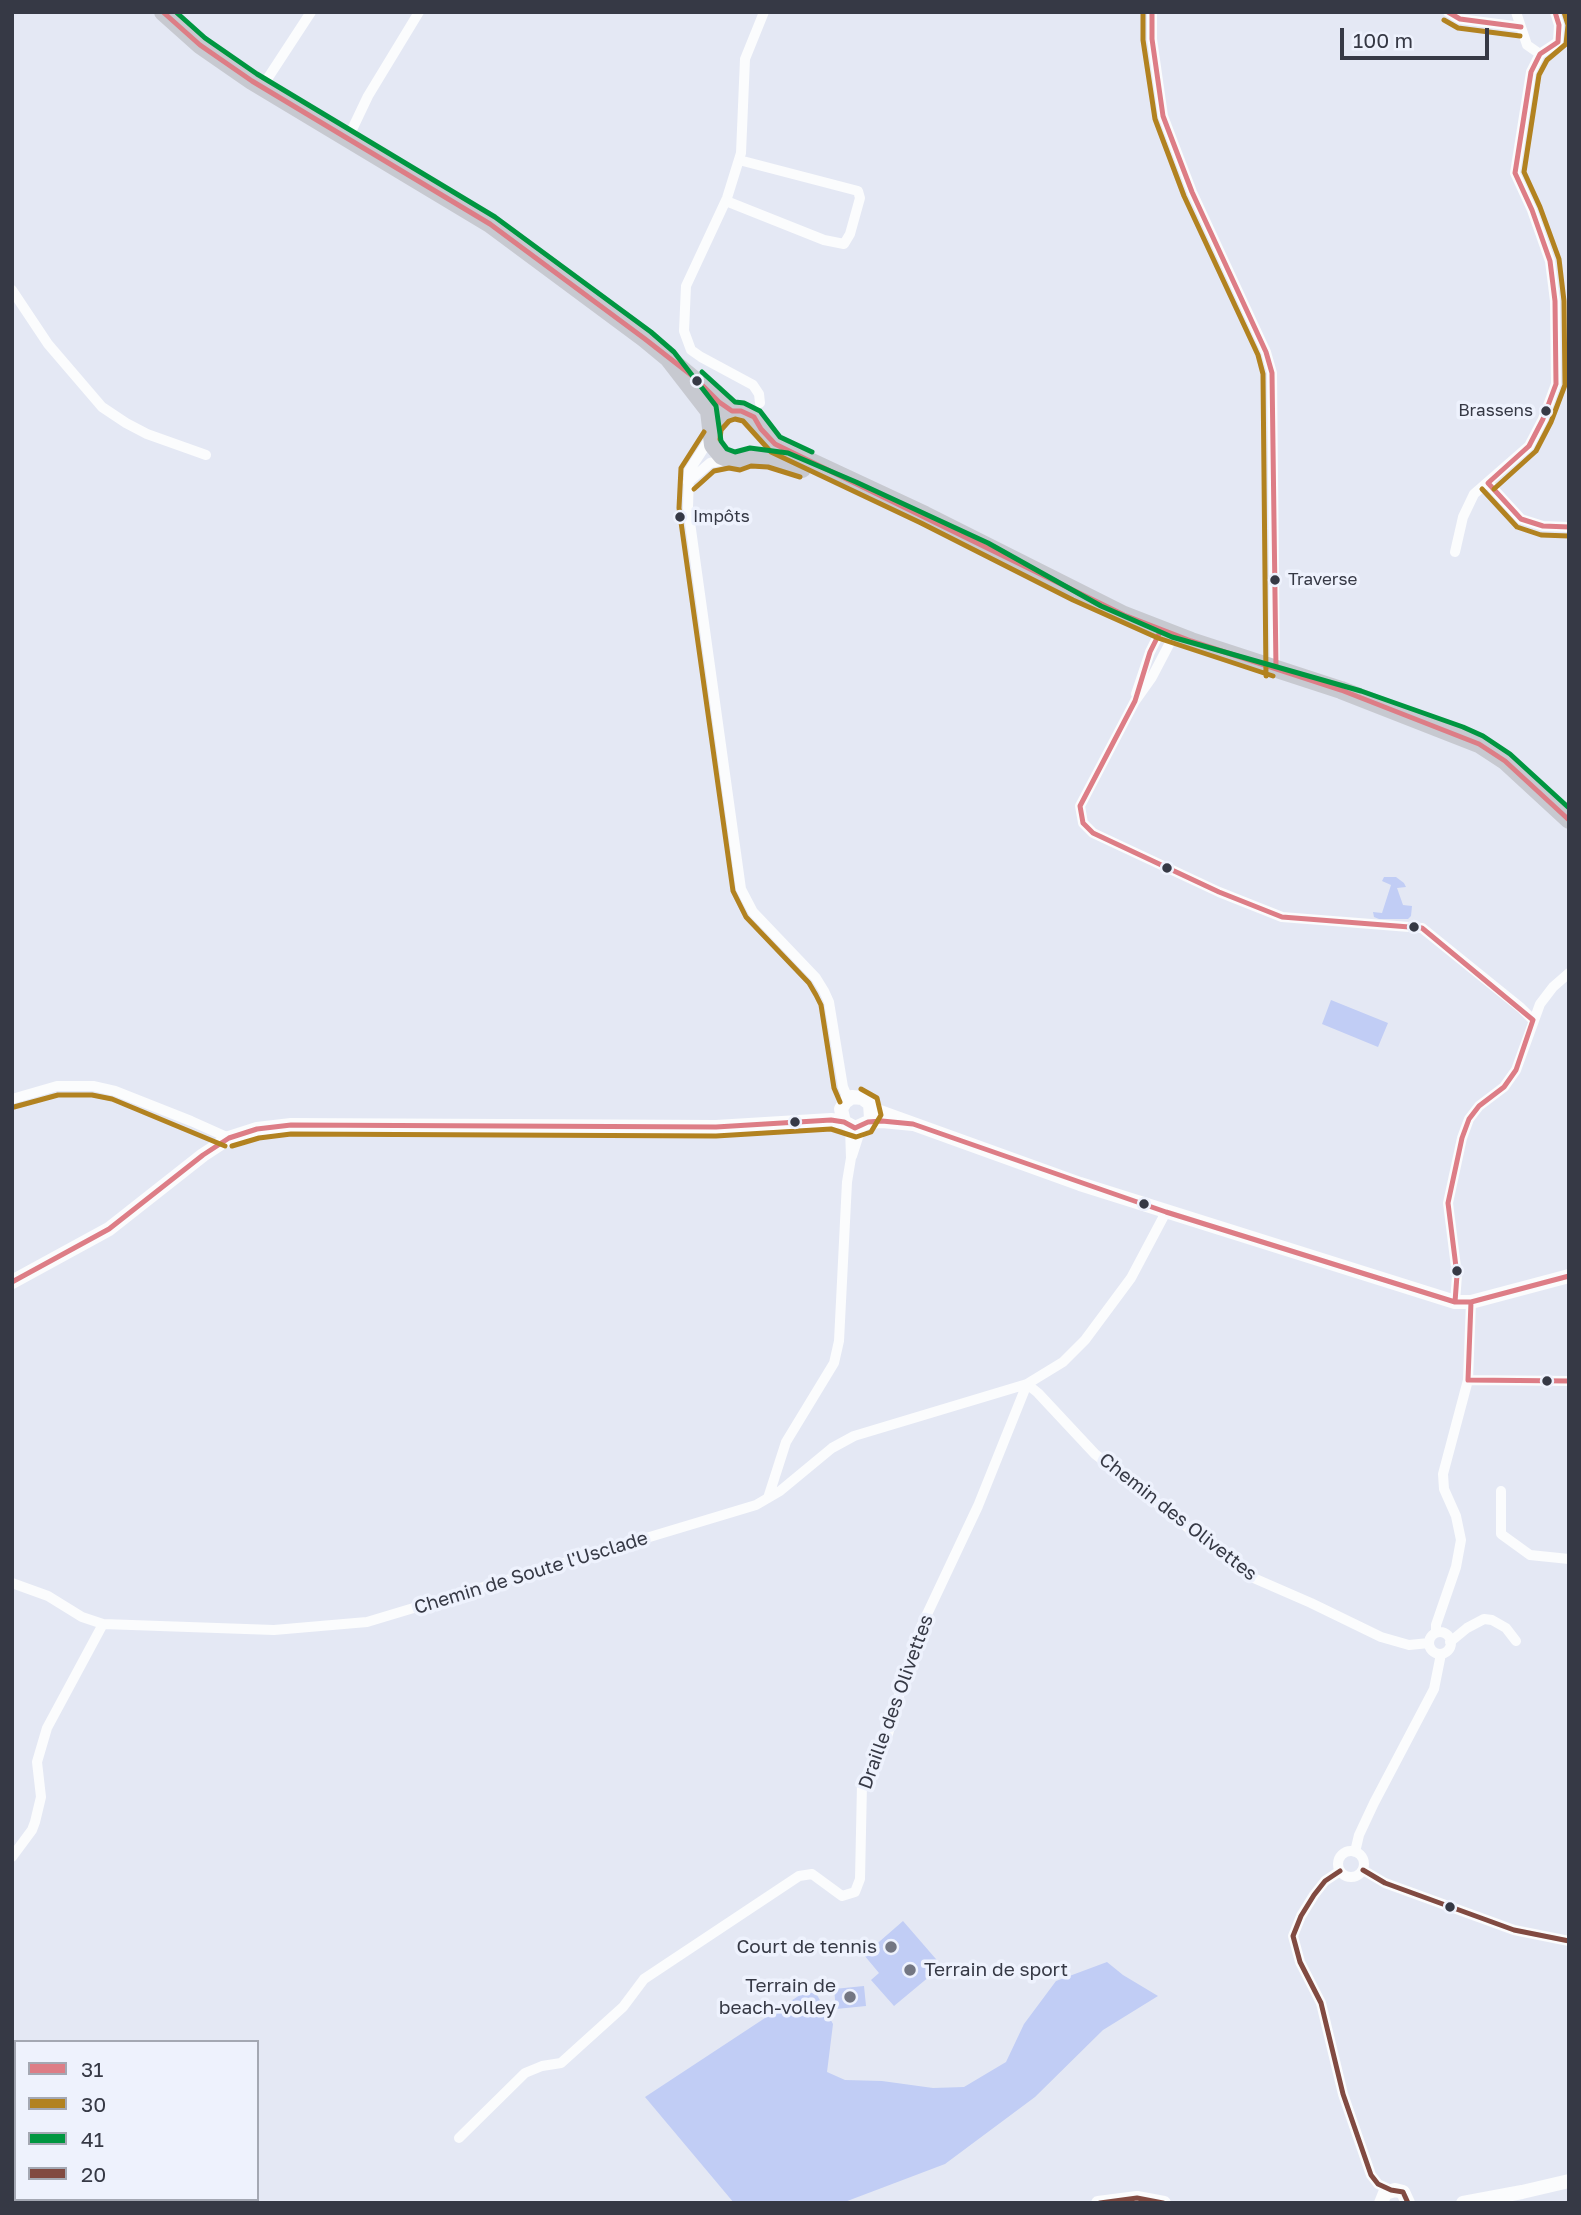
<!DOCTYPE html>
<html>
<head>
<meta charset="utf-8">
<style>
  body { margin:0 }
  #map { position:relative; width:1581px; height:2215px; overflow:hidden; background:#e4e8f4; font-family:"Golos Text",sans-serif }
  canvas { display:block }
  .frame { position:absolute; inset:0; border:14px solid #363945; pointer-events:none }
  .legend { position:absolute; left:14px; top:2040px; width:245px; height:161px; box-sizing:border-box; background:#eef2fd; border:2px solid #a4a8b3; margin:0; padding:9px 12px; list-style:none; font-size:21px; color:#363945 }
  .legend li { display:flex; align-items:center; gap:14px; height:35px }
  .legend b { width:35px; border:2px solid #a4a8b3 }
  .scale { position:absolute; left:1340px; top:28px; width:149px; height:32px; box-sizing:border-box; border:4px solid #363945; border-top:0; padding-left:9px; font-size:21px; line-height:24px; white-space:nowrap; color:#363945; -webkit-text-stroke:5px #eef2fd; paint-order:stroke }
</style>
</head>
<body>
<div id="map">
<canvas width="1581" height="2215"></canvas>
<div class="frame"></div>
<ul class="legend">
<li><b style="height:9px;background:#dd7d86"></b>31</li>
<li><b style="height:9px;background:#b28220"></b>30</li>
<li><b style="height:9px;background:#009640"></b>41</li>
<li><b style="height:9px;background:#814a41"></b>20</li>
</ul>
<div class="scale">100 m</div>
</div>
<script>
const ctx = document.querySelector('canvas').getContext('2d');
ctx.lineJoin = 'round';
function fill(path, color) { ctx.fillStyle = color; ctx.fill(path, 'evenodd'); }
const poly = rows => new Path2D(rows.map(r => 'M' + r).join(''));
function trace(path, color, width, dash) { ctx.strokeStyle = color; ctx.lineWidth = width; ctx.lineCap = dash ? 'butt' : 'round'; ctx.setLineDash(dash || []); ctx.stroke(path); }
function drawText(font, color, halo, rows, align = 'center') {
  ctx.font = font + ' "Golos Text",sans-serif'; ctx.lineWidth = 7; ctx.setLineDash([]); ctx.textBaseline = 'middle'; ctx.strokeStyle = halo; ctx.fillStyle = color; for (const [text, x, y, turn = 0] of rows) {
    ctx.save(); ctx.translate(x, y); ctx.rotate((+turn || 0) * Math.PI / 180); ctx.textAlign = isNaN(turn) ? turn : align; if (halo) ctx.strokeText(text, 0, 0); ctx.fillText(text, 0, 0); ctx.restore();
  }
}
fill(poly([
  [1384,877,1396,877,1404,883,1406,887,1397,888,1403,905,1412,906,1411,916,1408,919,1379,919,1374,917,1373,912,1382,913,1391,885,1382,881],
  [1331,1000,1388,1023,1378,1047,1322,1024],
  [903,1921,942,1966,894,2006,871,1980,879,1973,864,1955],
  [1107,1962,1123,1975,1158,1996,1103,2030,1035,2097,945,2164,842,2203,734,2203,645,2097,803,1993,816,1993,833,2024,827,2072,845,2080,882,2081,933,2088,964,2087,1006,2062,1024,2024,1056,1981],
  [864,1986,866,2006,836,2009,834,1989]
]), '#c1cdf5');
trace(poly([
  [1152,12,1152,39,1163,116,1192,192,1266,352,1272,373,1275,672],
  [1448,12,1460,19,1521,27],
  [1516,12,1527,45,1540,54],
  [262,87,311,12],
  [348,138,368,96,419,12],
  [726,201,824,240,844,244,850,234,860,198,858,191,739,160],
  [12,290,48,344,102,407,126,423,147,434,206,455],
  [760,403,759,394,753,385,701,357,691,350,684,331,686,286,727,198,741,153,745,59,764,12],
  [711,437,689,471,688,508,741,889,753,912,816,978,824,991,829,1002,843,1087,848,1099],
  [688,482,710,463,729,459],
  [1488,483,1521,519,1543,526,1569,527],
  [1455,552,1463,517,1474,494,1529,446,1543,419,1556,384,1555,301,1550,261,1532,210,1515,173,1531,72,1540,54,1558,42,1559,25,1555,12],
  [1174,635,1152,677,1135,701,1080,806,1083,823,1093,833,1219,892,1282,917,1422,928,1521,1008,1533,1020],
  [1136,694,1150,652,1161,630],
  [12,1099,57,1086,93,1086,115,1091,191,1121,229,1138],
  [852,1156,861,1128],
  [1455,1302,1457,1275,1448,1203,1462,1138,1469,1119,1479,1106,1504,1087,1516,1070,1540,1004,1553,987,1569,973],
  [1468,1380,1569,1381],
  [1501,1491,1501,1534,1530,1555,1569,1559],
  [768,1498,786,1442,834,1363,839,1341,847,1182,851,1158,850,1127],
  [12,1583,48,1596,82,1617,103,1624,274,1630,367,1622,756,1505,780,1491,832,1448,854,1436,1027,1384,1038,1393,1095,1454,1249,1576,1311,1603,1381,1637,1409,1645,1429,1643],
  '1429 1643a11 11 0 1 1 22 0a11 11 0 1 1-22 0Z',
  [1436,1633,1436,1625,1456,1567,1461,1540,1456,1516,1444,1489,1443,1474,1468,1380,1471,1302],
  [1450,1642,1467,1628,1484,1619,1492,1620,1506,1628,1516,1641],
  '1338 1864a13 13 0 1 1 26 0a13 13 0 1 1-26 0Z',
  [1355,1852,1359,1835,1374,1803,1434,1689,1441,1654],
  [12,1857,32,1830,35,1822,41,1797,37,1762,47,1728,103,1624],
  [1363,1870,1385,1883,1514,1930,1569,1941],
  [1340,1871,1325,1881,1314,1895,1301,1916,1293,1936,1300,1962,1321,2003,1343,2094,1371,2175,1378,2184,1391,2190],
  [459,2138,525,2073,542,2066,561,2063,623,2007,644,1979,799,1876,812,1874,842,1896,855,1892,860,1879,862,1784,888,1734,905,1675,921,1627,978,1506,1027,1384,1063,1362,1085,1340,1131,1278,1166,1212],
  [12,2184,16,2185],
  [92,2199,152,2203]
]), '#fbfcfd', 10);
trace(poly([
  [872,1109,1080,1184,1455,1302,1471,1302,1569,1276],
  [844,1122,841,1109,845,1102,852,1097,862,1098,870,1104,871,1118],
  [12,1282,109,1229,203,1155,229,1138,257,1129,291,1125,716,1127,831,1120,844,1122,855,1128,868,1122,882,1121,913,1124],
  [1098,2203,1137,2198,1164,2203],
  [1381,2203,1385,2193,1395,2190,1403,2192,1408,2203],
  [1463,2203,1522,2192,1569,2181]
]), '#fbfcfd', 14);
trace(poly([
  [163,12,200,45,252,81,490,224,645,339,732,411],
  [668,358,709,411,713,445,722,456,734,461,750,457,770,458,802,469],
  [711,433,718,419,724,414,734,410,748,413,775,444,790,452,925,515,1124,615,1191,641,1341,690,1479,744,1505,761,1569,820]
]), '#c7c9d0', 18);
trace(poly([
  [163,12,200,45,252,81,490,224,645,339,695,378,719,402,732,411,741,411,754,417,761,429,775,444,1124,615,1191,641,1341,690,1479,744,1505,761,1569,820],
  [1152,12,1152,39,1163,116,1192,192,1266,352,1272,373,1276,668],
  [1448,12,1460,19,1521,27],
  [1488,483,1529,446,1543,419,1556,384,1555,301,1550,261,1532,210,1515,173,1531,72,1540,54,1558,42,1559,25,1555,12],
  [1488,483,1521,519,1543,526,1569,527],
  [1161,630,1150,652,1135,701,1080,806,1083,823,1093,833,1219,892,1282,917,1422,928,1533,1020],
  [12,1282,109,1229,203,1155,229,1138,257,1129,291,1125,716,1127,831,1120,844,1122,855,1128,868,1122,882,1121,913,1124,1166,1212,1455,1302,1471,1302,1569,1276],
  [1455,1302,1457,1275,1448,1203,1462,1138,1469,1119,1479,1106,1504,1087,1516,1070,1533,1020],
  [1468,1380,1569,1381],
  [1468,1380,1471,1302]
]), '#dd7d86', 5);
trace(poly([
  [1143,12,1143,40,1155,119,1184,196,1258,355,1263,374,1266,676],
  [1444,20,1458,28,1520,36],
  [704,432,681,468,679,508,733,891,746,917,809,983,816,995,821,1005,834,1088,840,1102],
  [720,439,721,430,729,421,735,419,743,421,771,452,921,523,1073,600,1158,638,1273,676],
  [694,489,714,471,729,468,740,470,751,466,768,467,800,477],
  [1482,489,1517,527,1541,535,1569,536],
  [1494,489,1536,451,1551,422,1565,385,1564,301,1559,259,1540,207,1524,172,1539,75,1547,60,1566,44,1568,25,1564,12],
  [14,1107,58,1095,92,1095,112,1099,225,1146],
  [232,1146,259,1138,291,1134,716,1136,831,1129,856,1137,871,1132,881,1115,877,1098,861,1089]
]), '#b28220', 5);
trace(poly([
  [176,12,205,38,257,74,495,217,651,332,674,352,716,406,721,441,727,449,735,452,750,448,788,453,856,482,988,543,1101,606,1172,637,1361,691,1463,727,1483,736,1510,754,1569,808],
  [702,372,735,402,744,403,760,411,780,437,812,452]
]), '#009640', 5);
trace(poly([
  [1363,1870,1385,1883,1514,1930,1569,1941],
  [1340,1871,1325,1881,1314,1895,1301,1916,1293,1936,1300,1962,1321,2003,1343,2094,1371,2175,1378,2184,1391,2190,1403,2192,1408,2203],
  [1100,2203,1137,2198,1163,2203]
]), '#814a41', 5);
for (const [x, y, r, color] of [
  [697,381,6,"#363945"],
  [1546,411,6,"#363945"],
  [680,517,6,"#363945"],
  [1275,580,6,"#363945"],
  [1167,868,6,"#363945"],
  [1414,927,6,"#363945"],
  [795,1122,6,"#363945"],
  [1144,1204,6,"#363945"],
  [1457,1271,6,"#363945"],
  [1547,1381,6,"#363945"],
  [1450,1907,6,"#363945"],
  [891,1947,7,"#737682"],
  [910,1970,7,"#737682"],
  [850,1997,7,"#737682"]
]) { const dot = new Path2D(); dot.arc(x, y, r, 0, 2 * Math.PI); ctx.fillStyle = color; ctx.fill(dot); trace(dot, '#eef2fd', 2.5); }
drawText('17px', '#363945', '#eef2fd', [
  ["Brassens",1533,411,"right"],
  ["Impôts",693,517],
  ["Traverse",1288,580]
], 'left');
drawText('19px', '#363945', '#eef2fd', [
  ["Chemin des Olivettes",1178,1517,38],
  ["Chemin de Soute l'Usclade",531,1573,-17],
  ["Draille des Olivettes",896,1702,-70]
]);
drawText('19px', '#363945', '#eef2fd', [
  ["Court de tennis",877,1947],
  ["Terrain de sport",924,1970,"left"],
  ["Terrain de",836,1986],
  ["beach-volley",836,2008]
], 'right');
</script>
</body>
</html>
